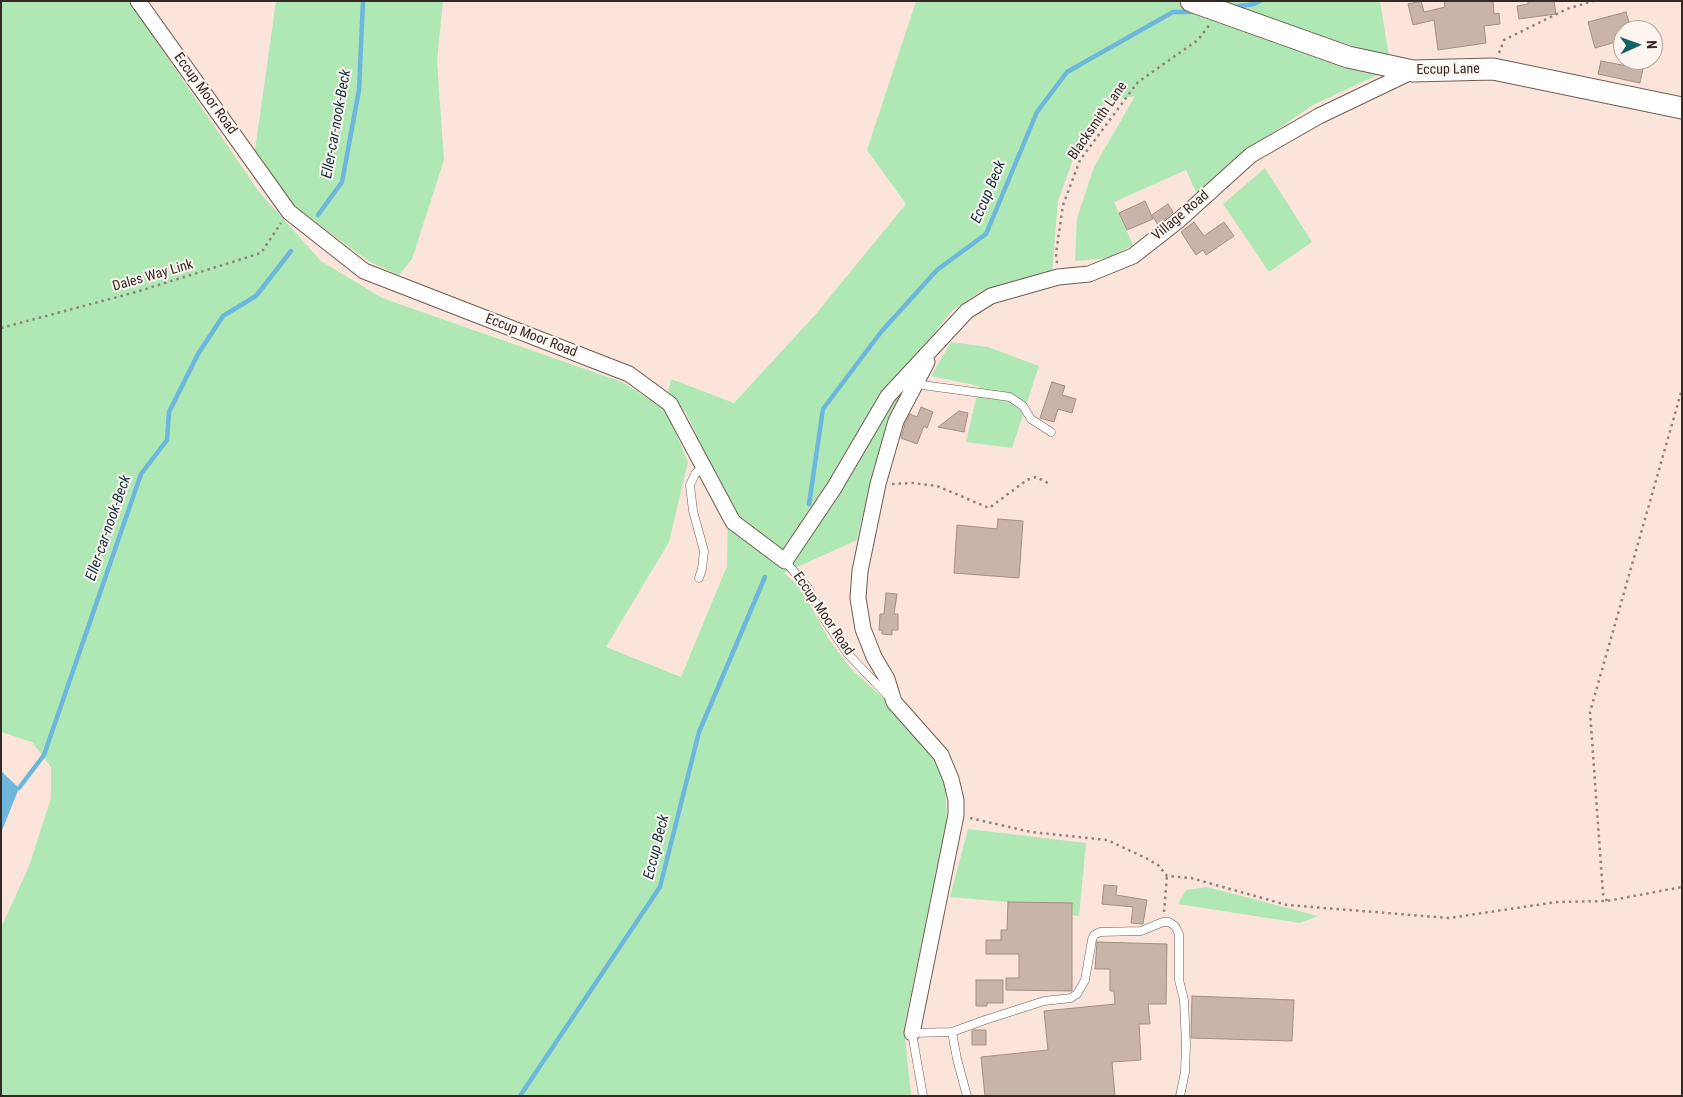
<!DOCTYPE html>
<html>
<head>
<meta charset="utf-8">
<style>
  body { margin:0 }
  #map { position:relative; width:1683px; height:1097px; overflow:hidden; background:#fbe5da; font-family:"Roboto Condensed",sans-serif }
  canvas { display:block }
  .frame { position:absolute; inset:0; border:2px solid #332a26; pointer-events:none }
  .north { position:absolute; left:1613px; top:20px; width:50px; height:50px; box-sizing:border-box; background:#fef5f0; border:1px solid #ada49f; border-radius:50%; rotate:88deg; font-size:14px; font-weight:700; line-height:20px; text-align:center; color:#332a26 }
  .north::after { content:''; display:block; margin:auto; width:18px; height:22px; background:#126364; clip-path:polygon(50% 0,100% 100%,50% 72%,0 100%) }
</style>
</head>
<body>
<div id="map">
<canvas width="1683" height="1097"></canvas>
<div class="frame"></div>
<div class="north">N</div>
</div>
<script>
const ctx = document.querySelector('canvas').getContext('2d');
ctx.lineJoin = 'round';
function fill(path, color) { ctx.fillStyle = color; ctx.fill(path, 'evenodd'); }
const poly = rows => new Path2D(rows.map(r => 'M' + r).join(''));
function trace(path, color, width, dash) { ctx.strokeStyle = color; ctx.lineWidth = width; ctx.lineCap = dash ? 'butt' : 'round'; ctx.setLineDash(dash || []); ctx.stroke(path); }
function drawText(font, color, halo, rows, align = 'center') {
  ctx.font = font + ' "Roboto Condensed",sans-serif'; ctx.lineWidth = 4; ctx.setLineDash([]); ctx.textBaseline = 'middle'; ctx.strokeStyle = halo; ctx.fillStyle = color; for (const [text, x, y, turn = 0] of rows) {
    ctx.save(); ctx.translate(x, y); ctx.rotate((+turn || 0) * Math.PI / 180); ctx.textAlign = isNaN(turn) ? turn : align; if (halo) ctx.strokeText(text, 0, 0); ctx.fillText(text, 0, 0); ctx.restore();
  }
}
fill(poly([
  [1,1,129,1,259,192,321,261,382,298,622,382,666,410,688,462,669,542,606,647,681,677,727,566,728,501,686,413,668,391,671,379,734,403,815,315,906,204,867,150,916,1,1207,1,1386,71,1313,105,1233,160,1197,194,1186,170,1114,202,1133,245,1109,258,1075,261,1077,218,1094,167,1135,96,1108,101,1079,143,1058,201,1052,273,1022,283,982,290,952,311,935,332,909,379,888,429,872,474,857,540,784,573,801,588,828,638,851,669,894,708,936,758,945,784,947,819,905,1022,905,1037,911,1096,1,1096,1,928,29,866,51,798,51,767,32,742,1,732],
  [276,1,443,1,437,61,444,160,412,259,399,275,370,262,295,207,255,150],
  [1217,1,1380,1,1389,56,1321,37],
  [1265,168,1312,242,1269,272,1223,204],
  [951,342,988,347,1039,366,1012,448,966,442,979,386,931,376],
  [968,829,1086,843,1079,916,1072,915,1072,903,1008,902,950,897],
  [1207,887,1318,916,1300,923,1178,904,1186,890]
]), '#afe8b4');
fill(poly([
  [1,771,19,788,1,833]
]), '#6db7dd');
trace(poly([
  [1234,7,1254,4,1260,1],
  [318,215,342,182,359,90,363,1],
  [809,504,823,409,881,332,937,270,986,234,1037,112,1067,72,1173,12,1194,12],
  [19,788,44,755,141,474,167,440,169,412,198,354,223,316,256,296,291,251],
  [520,1096,660,887,699,732,765,577]
]), '#6db7dd', 4.5);
const building = poly([
  [1421,1,1424,12,1445,7,1444,1,1493,1,1494,14,1499,13,1500,24,1484,26,1486,43,1438,50,1434,20,1413,25,1408,4,1421,1],
  [1528,1,1554,1,1556,14,1519,19,1517,6,1528,4,1528,1],
  [1626,12,1631,30,1623,30,1623,40,1595,48,1588,22,1626,12],
  [1601,61,1643,69,1640,83,1598,74,1601,61],
  [1145,201,1153,219,1127,230,1119,213,1145,201],
  [1168,204,1173,212,1158,225,1152,215,1168,204],
  [1194,222,1204,236,1224,222,1234,236,1206,255,1203,250,1196,255,1181,232,1194,222],
  [1052,382,1065,386,1062,395,1076,399,1072,413,1058,409,1054,422,1040,418,1052,382],
  [921,407,933,412,927,428,924,426,917,444,901,438,905,424,910,414,917,417,921,407],
  [959,411,968,413,964,432,938,427,959,411],
  [998,519,1023,521,1019,578,954,573,957,525,997,529,998,519],
  [886,593,897,594,894,614,898,614,898,630,892,630,892,635,882,634,882,630,879,630,880,614,884,614,886,593],
  [1104,885,1117,886,1116,895,1147,900,1143,924,1131,923,1133,907,1102,904,1104,885],
  [1008,902,1072,903,1072,991,1006,990,1006,978,1019,978,1019,954,986,954,986,940,1001,940,1001,930,1007,930,1008,902],
  [1097,942,1167,944,1166,1004,1148,1004,1150,1024,1139,1024,1141,1060,1112,1062,1115,1096,985,1096,981,1057,1048,1050,1044,1011,1115,1004,1114,991,1110,991,1110,969,1095,969,1097,942],
  [976,980,1003,980,1003,1003,987,1003,987,1006,976,1006,976,980],
  [1192,996,1294,1000,1292,1041,1191,1038,1192,996],
  [974,1030,986,1030,986,1045,972,1045,972,1031,974,1030]
]);
fill(building, '#c8b4a8');
trace(building, '#a28f83', 1);
const lane = poly([
  [915,384,1010,397,1023,406,1031,419,1051,432],
  [785,561,808,588,825,620,848,654,889,697],
  [699,578,702,569,704,551,693,511,690,485,695,474,703,467],
  [952,1032,957,1059,967,1096],
  [923,1096,912,1033,952,1032,985,1020,1044,1001,1071,998,1077,994,1085,980,1092,940,1094,935,1100,932,1141,931,1163,922,1169,922,1175,926,1179,934,1179,980,1184,1000,1186,1045,1185,1072,1180,1096]
]);
const street = poly([
  [138,1,289,212,364,271,629,374,670,404,733,522,785,561,834,488,888,396,967,311,991,296,1058,277,1089,274,1133,256,1179,220,1251,155,1319,116,1413,71],
  [912,1033,956,815,956,800,951,779,941,755,894,702,887,679,874,657,863,629,858,598,860,571,878,484,896,421,927,362]
]);
const secondary = poly([
  [1191,1,1348,57,1413,71,1493,69,1682,108]
]);
trace(lane, '#6f5c53', 9);
trace(street, '#6f5c53', 17);
trace(secondary, '#6f5c53', 23);
trace(poly([
  [1499,53,1504,40,1567,9,1593,1],
  [1057,263,1056,253,1063,205,1080,160,1138,82,1198,40,1210,24],
  [1,328,136,292,261,253,281,223],
  [892,484,913,483,937,486,989,508,1027,480,1036,477,1050,484],
  [970,818,1031,832,1107,840,1146,858,1158,865,1167,876,1191,878,1287,905,1449,918,1557,902,1607,901,1682,887],
  [1607,901,1603,894,1590,712,1682,389],
  [1164,912,1167,876]
]), '#91827b', 2.5, [2.5, 4]);
trace(lane, '#fff', 8);
trace(street, '#fff', 15);
trace(secondary, '#fff', 21);
drawText('14px', '#332a26', '#fef5f0', [
  ["Eccup Lane",1448,70,-1],
  ["Eccup Moor Road",205,94,54],
  ["Blacksmith Lane",1098,121,-55],
  ["Village Road",1181,216,-40],
  ["Dales Way Link",153,276,-16],
  ["Eccup Moor Road",531,336,21],
  ["Eccup Moor Road",823,614,56]
]);
drawText('italic 15px', '#0d3040', '#fef5f0', [
  ["Eller-car-nook-Beck",337,124,-80],
  ["Eccup Beck",989,192,-67],
  ["Eller-car-nook-Beck",109,528,-71],
  ["Eccup Beck",657,847,-76]
]);
</script>
</body>
</html>
